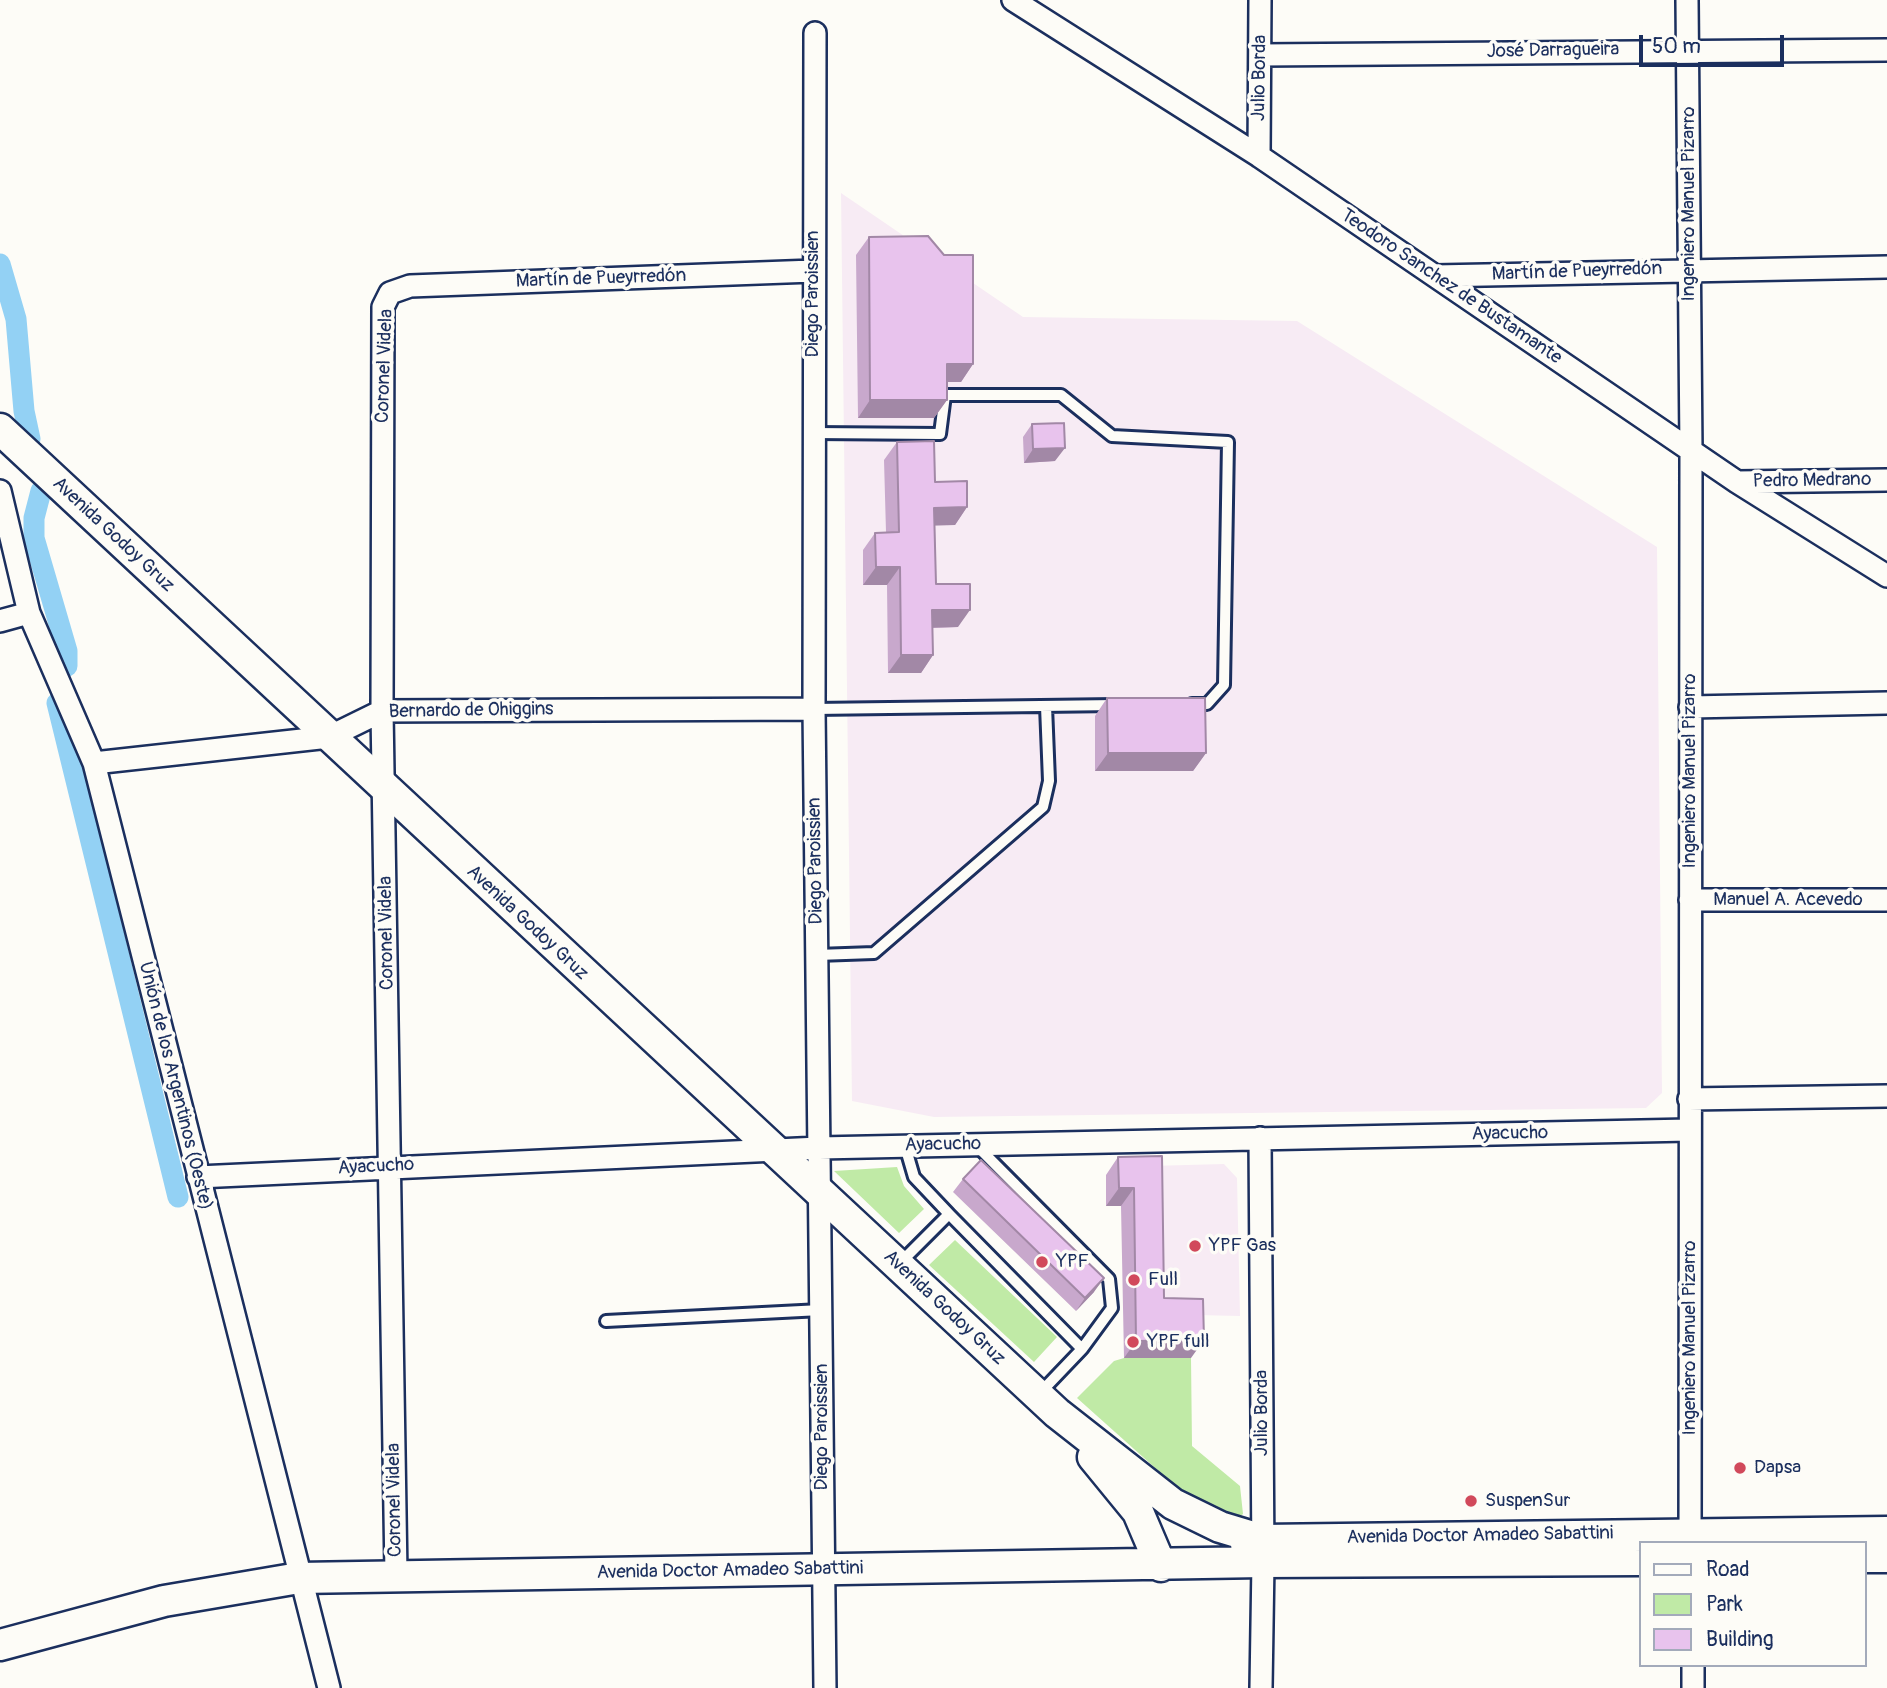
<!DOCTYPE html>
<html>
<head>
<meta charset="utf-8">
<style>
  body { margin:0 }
  #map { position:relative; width:1887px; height:1688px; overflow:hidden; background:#fdfcf7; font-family:Pangolin,sans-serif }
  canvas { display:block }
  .legend { position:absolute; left:1639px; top:1541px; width:228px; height:126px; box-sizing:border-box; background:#fdfcf7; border:2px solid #a3aaba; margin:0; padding:9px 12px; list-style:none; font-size:21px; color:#1b2f5e }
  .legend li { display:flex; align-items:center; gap:14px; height:35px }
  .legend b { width:35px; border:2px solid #a3aaba }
  .scale { position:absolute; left:1639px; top:35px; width:145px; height:32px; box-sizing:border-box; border:4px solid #1b2f5e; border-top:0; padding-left:9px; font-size:21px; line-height:24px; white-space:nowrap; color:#1b2f5e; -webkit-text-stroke:5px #fdfcf7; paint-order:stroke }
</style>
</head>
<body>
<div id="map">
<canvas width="1887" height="1688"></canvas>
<ul class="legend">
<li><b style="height:9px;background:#fdfcf7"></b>Road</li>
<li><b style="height:19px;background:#c0eaa6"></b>Park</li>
<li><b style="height:19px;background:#e8c3ed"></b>Building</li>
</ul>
<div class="scale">50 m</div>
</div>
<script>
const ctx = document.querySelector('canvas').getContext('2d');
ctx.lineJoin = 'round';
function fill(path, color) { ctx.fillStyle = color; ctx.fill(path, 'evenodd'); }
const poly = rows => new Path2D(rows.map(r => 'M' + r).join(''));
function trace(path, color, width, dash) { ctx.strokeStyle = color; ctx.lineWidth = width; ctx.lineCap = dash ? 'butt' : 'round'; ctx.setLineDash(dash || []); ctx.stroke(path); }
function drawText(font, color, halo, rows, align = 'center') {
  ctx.font = font + ' Pangolin,sans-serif'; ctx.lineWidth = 7; ctx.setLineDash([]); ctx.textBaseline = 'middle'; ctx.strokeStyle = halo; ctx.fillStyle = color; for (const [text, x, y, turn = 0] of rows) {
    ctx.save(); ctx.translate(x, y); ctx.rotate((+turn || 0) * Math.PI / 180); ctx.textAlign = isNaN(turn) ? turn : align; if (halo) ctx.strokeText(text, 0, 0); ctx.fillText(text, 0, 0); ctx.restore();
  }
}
fill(poly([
  [841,193,1023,317,1297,321,1657,547,1662,1093,1646,1108,934,1117,852,1101],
  [1224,1164,1237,1178,1240,1316,1153,1314,1150,1166]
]), '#f7ebf4');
fill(poly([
  [897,1167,904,1186,924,1209,899,1233,834,1171],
  [955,1240,1057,1337,1034,1362,929,1265],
  [1124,1358,1191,1358,1192,1446,1240,1486,1243,1514,1236,1520,1191,1500,1077,1398,1114,1361]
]), '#c0eaa6');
trace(poly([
  [0,264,16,319,24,411,30,439],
  [41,491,34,518,34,538,67,651,67,666],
  [57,703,178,1197]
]), '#93d1f4', 21);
const lane = poly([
  [813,433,940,434,945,395,1061,395,1112,436,1228,442,1224,685,1207,704,1192,704],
  [814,709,1116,705],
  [817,955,874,953,1043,807,1049,781,1046,706],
  [905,1146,914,1177,949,1214],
  [977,1146,1109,1279,1112,1308,1082,1349],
  [898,1265,949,1214,1082,1349,1040,1393],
  [606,1321,821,1310]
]);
const street = poly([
  [1013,0,1259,156,1737,482,1887,576],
  [1687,0,1691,450,1690,1543],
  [815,33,814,709,825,1688],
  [1261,55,1887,50],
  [1259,156,1260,0],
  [1435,276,1887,267],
  [1737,482,1887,480],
  [0,491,29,613,94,763,329,1688],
  [0,621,29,613],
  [1690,707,1887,703],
  [94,763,329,737,382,711,814,709],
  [1690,900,1887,900],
  [1689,1099,1887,1096],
  [1260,1138,1263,1562,1261,1688],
  [198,1177,819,1148,1689,1130],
  [396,1574,382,711,383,307,390,293,410,286,813,271],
  [1693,1665,1693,1688]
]);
const secondary = poly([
  [0,429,1057,1413,1173,1504,1220,1527,1263,1540],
  [1093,1457,1138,1512,1161,1566],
  [1246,1544,1263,1540,1887,1532],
  [1864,1557,1887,1557],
  [0,1645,164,1601,299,1578,1263,1562,1640,1560]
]);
trace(lane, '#1b2f5e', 16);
trace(street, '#1b2f5e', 26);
trace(secondary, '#1b2f5e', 35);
trace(lane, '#fdfcf7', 10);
trace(street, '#fdfcf7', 21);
trace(secondary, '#fdfcf7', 30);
fill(poly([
  [869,237,973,364,961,382,947,382,947,400,934,418,858,418,856,255],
  [1032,424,1055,461,1024,463,1023,437],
  [897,442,935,482,967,507,955,525,935,525,936,584,958,627,933,628,933,655,921,673,888,673,887,585,863,585,863,550,875,533,886,532,884,460],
  [1107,698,1206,753,1193,771,1095,771,1095,716],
  [1162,1156,1164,1298,1191,1358,1124,1358,1121,1206,1106,1206,1106,1175,1118,1157],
  [963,1179,1094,1292,1076,1311,953,1192]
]), '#c8a8cc');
fill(poly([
  [947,364,973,364,961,382,934,382],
  [870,400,947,400,934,418,858,418],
  [1065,448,1055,461,1024,463,1033,449],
  [967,507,955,525,922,526,934,508],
  [876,567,900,567,887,585,863,585],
  [932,610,970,610,958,627,920,628],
  [901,655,933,655,921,673,888,673],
  [1108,753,1206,753,1193,771,1095,771],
  [1119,1188,1134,1188,1121,1206,1106,1206],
  [1104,1278,1094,1292,1076,1311,1085,1298],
  [1204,1340,1191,1358,1124,1358,1136,1341]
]), '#a288a6');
const building = poly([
  [928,236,944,255,973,255,973,364,947,364,947,400,870,400,869,237,928,236],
  [1064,423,1065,448,1033,449,1032,424,1064,423],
  [934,441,935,482,967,481,967,507,934,508,936,584,970,584,970,610,932,610,933,655,901,655,900,567,876,567,875,533,899,532,897,442,934,441],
  [1107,698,1205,698,1206,753,1108,753,1107,698],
  [1162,1156,1164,1298,1203,1299,1204,1340,1136,1341,1134,1188,1119,1188,1118,1157,1162,1156],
  [981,1160,1104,1278,1085,1298,963,1179,981,1160]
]);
fill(building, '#e8c3ed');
trace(building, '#a288a6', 2);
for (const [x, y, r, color] of [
  [1195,1246,7,"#d1495b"],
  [1042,1262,7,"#d1495b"],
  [1134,1280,7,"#d1495b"],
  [1133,1342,7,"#d1495b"],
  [1740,1468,7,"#d1495b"],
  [1471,1501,7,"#d1495b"]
]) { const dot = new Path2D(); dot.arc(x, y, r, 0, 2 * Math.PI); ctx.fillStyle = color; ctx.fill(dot); trace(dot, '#fdfcf7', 2.5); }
drawText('19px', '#1b2f5e', '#fdfcf7', [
  ["José Darragueira",1553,51,-1],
  ["Julio Borda",1260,78,-89],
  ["Ingeniero Manuel Pizarro",1689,204,-90],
  ["Martín de Pueyrredón",1577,272,-2],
  ["Martín de Pueyrredón",601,279,-2],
  ["Teodoro Sanchez de Bustamante",1451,287,34],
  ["Diego Paroissien",813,294,-90],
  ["Coronel Videla",385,366,-88],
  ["Pedro Medrano",1812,481,-1],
  ["Avenida Godoy Gruz",113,535,43],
  ["Bernardo de Ohiggins",471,711,-1],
  ["Ingeniero Manuel Pizarro",1690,771,-90],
  ["Diego Paroissien",816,861,-91],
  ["Manuel A. Acevedo",1788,900],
  ["Avenida Godoy Gruz",527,923,43],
  ["Coronel Videla",387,933,-91],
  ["Unión de los Argentinos (Oeste)",175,1086,76],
  ["Ayacucho",1510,1134,-1],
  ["Ayacucho",943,1145,-1],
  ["Ayacucho",376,1167,-3],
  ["Avenida Godoy Gruz",944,1308,43],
  ["Ingeniero Manuel Pizarro",1690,1338,-90],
  ["Julio Borda",1262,1413,-90],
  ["Diego Paroissien",822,1427,-90],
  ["Coronel Videla",395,1500,-91],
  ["Avenida Doctor Amadeo Sabattini",1480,1536,-1],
  ["Avenida Doctor Amadeo Sabattini",730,1571,-1]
]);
drawText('19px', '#1b2f5e', '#fdfcf7', [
  ["YPF Gas",1209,1246],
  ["YPF",1056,1262],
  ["Full",1148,1280],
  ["YPF full",1147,1342],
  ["Dapsa",1754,1468],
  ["SuspenSur",1485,1501]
], 'left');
</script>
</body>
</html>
